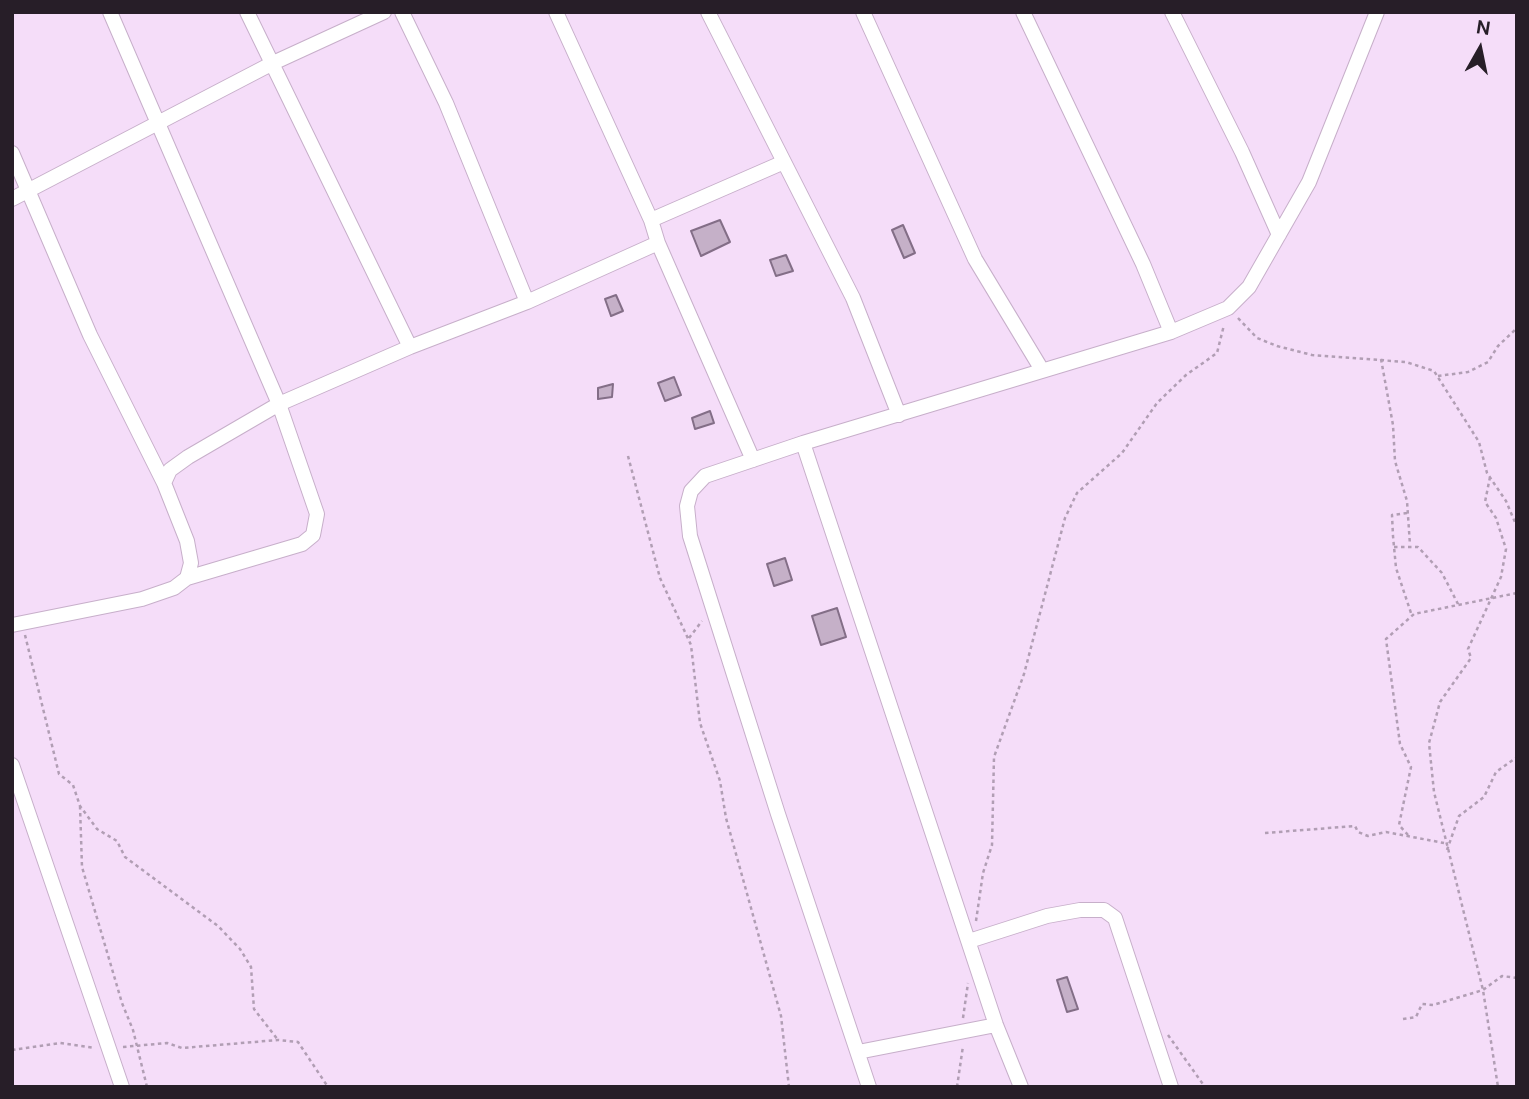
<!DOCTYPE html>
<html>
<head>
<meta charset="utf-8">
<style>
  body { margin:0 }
  #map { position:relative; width:1529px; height:1099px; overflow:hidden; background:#f5ddf9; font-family:"DM Sans",sans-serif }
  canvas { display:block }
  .frame { position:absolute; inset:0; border:14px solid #271e28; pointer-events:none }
  .north { position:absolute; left:1445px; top:14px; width:70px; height:70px; -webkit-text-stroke:5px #f5ddf9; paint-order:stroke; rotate:9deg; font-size:19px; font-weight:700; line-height:28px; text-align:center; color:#271e28 }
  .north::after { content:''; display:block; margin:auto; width:24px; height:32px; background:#271e28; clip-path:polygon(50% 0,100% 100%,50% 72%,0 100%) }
</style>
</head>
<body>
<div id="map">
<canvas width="1529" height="1099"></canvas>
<div class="frame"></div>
<div class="north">N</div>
</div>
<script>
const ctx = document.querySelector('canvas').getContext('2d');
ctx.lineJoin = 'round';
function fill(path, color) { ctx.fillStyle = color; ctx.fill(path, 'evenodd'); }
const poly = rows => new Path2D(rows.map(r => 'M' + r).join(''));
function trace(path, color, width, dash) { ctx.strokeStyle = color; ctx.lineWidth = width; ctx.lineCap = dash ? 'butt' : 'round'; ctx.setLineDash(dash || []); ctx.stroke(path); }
const building = poly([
  [720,220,730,242,701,256,691,231,720,220],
  [903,225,915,253,904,258,892,230,903,225],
  [786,255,793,271,776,276,770,260,786,255],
  [616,295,623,311,611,316,605,299,616,295],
  [674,377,681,395,665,401,658,383,674,377],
  [613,384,612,397,598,399,598,388,613,384],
  [710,411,714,423,695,429,692,418,710,411],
  [785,558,792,580,774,586,767,564,785,558],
  [837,608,846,637,821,645,812,616,837,608],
  [1067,977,1078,1009,1067,1012,1057,980,1067,977]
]);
fill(building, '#c5b0c8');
trace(building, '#836e87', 2);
const street = poly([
  [110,12,279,404,317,514,313,535,302,544,187,578],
  [247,12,410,347],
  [402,12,446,103,527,302],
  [556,12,651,220,658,243,753,460],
  [708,12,853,298,899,415],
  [863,12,975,259,1042,370],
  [1023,12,1143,264,1171,332],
  [1172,12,1242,152,1279,235],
  [12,153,90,335,164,483,187,541,191,563,187,578,174,588,142,599,12,625],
  [12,199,273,63,384,12],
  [651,220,784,162],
  [803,443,996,1025,1021,1087],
  [164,483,170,470,188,457,279,404,410,347,527,302,658,243],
  [12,765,122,1087],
  [969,941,1047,916,1080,910,1104,910,1115,918,1171,1087],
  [858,1052,996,1025],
  [869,1087,778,814,690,536,687,506,691,491,705,476,803,443,1171,332,1228,308,1249,287,1309,182,1377,12]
]);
trace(street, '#c7afca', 16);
trace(poly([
  [1238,318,1257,338,1277,346,1312,355,1406,362,1434,371,1479,442,1487,473,1506,501,1517,527],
  [1381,359,1393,425,1395,461,1407,501,1410,545],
  [1438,376,1468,372,1488,362,1498,346,1517,328],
  [628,456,660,578,691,645,700,723,720,781,726,818,781,1016,789,1087],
  [1490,477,1485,502,1496,518,1506,549,1501,577,1468,649,1471,658,1440,702,1429,743,1434,792,1483,990,1498,1087],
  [1407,513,1392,515,1393,536,1396,568,1412,616],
  [1394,547,1418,547,1442,573,1458,604],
  [25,635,59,774,73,785,80,806,97,829,117,841,125,857,218,926,240,949,251,967,254,1009,278,1040],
  [689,638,702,621],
  [80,806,82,867,122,1003,133,1030,147,1087],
  [1265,833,1355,826,1358,832,1368,836,1386,832,1444,843],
  [1408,835,1399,825,1411,767,1400,744,1386,639,1414,614,1517,593],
  [1447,850,1459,816,1484,797,1496,772,1517,757],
  [976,921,983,873,992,845,994,757,1024,674,1065,518,1077,493,1122,453,1157,403,1186,375,1217,353,1224,325],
  [963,1018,968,983],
  [1403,1019,1416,1017,1422,1004,1433,1005,1483,990,1502,976,1517,978],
  [1168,1035,1205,1087],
  [123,1047,167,1043,182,1048,278,1040,298,1042,328,1087],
  [12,1050,60,1043,95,1048],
  [957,1087,963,1046]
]), '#b19eb4', 2.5, [3.5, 3.5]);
trace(street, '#fff', 14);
</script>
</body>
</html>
